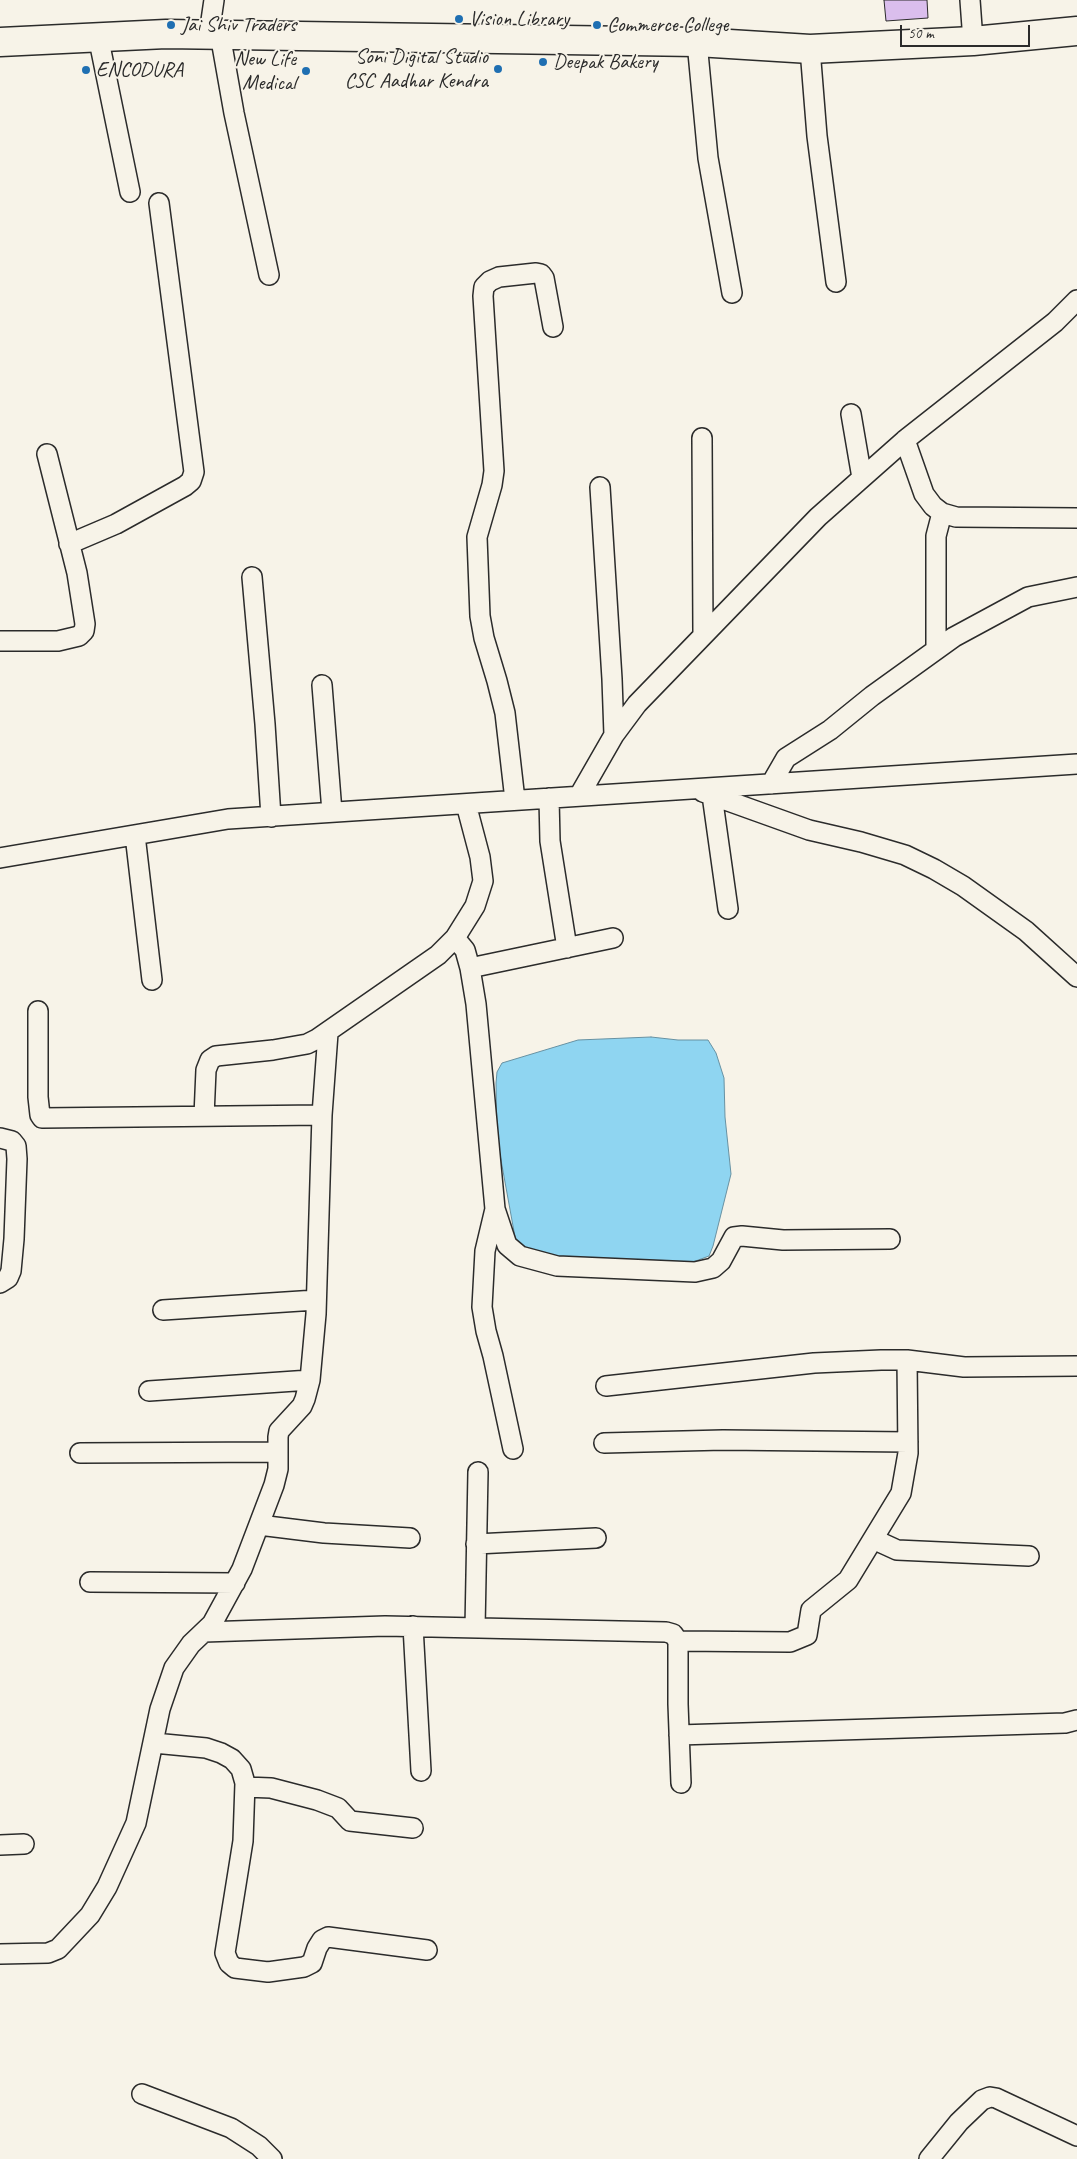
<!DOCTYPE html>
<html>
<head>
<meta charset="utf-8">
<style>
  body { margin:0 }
  #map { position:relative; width:1077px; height:2159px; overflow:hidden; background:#f7f3e8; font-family:Caveat,sans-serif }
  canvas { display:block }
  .scale { position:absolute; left:900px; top:25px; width:130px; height:22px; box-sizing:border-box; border:2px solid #2b2b2b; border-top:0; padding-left:6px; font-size:15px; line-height:18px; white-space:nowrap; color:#2b2b2b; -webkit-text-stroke:4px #f7f3e8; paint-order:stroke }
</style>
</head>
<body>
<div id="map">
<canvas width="1077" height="2159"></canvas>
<div class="scale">50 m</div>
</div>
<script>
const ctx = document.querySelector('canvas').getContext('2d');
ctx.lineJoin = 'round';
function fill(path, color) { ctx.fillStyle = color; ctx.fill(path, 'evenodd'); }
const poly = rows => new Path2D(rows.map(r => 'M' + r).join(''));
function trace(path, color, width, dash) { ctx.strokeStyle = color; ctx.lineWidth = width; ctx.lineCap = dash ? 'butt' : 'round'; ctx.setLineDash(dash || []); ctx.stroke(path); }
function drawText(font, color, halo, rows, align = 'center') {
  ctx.font = font + ' Caveat,sans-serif'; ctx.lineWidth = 4; ctx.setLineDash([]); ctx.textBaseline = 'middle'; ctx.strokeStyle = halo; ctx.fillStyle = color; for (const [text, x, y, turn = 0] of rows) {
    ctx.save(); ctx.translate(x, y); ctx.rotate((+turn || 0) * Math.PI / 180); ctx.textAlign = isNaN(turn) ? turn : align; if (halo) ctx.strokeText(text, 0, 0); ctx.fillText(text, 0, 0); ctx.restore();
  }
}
const water = poly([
  [651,1037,678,1040,708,1040,716,1053,724,1078,725,1117,731,1174,713,1246,709,1256,685,1265,590,1258,546,1259,517,1248,497,1138,496,1083,497,1072,502,1063,578,1040,651,1037]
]);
fill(water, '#8fd5f1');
trace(water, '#6791a2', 1);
const building = poly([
  [884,0,927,0,928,18,886,21,884,0]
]);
fill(building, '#dabeed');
trace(building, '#2b2b2b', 1);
const street = poly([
  [970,0,973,41],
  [209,34,214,0],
  [220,34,234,113,269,275],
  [98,36,130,192],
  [697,42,708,158,732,293],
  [810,49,817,136,836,282],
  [851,414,862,478],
  [702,438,703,634],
  [905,440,924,494,933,506,942,513,956,517,1077,518],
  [600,487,612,679,614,735],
  [69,544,116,524,185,486,191,481,194,472,159,203],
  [252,577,265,724,271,817],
  [0,641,58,641,79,636,84,631,85,624,77,573,47,454],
  [936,650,936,536,942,513],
  [322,685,332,812],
  [771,784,786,758,830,730,872,696,954,637,1028,597,1077,587],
  [703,792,809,830,861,842,905,855,934,869,963,886,1026,931,1077,977],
  [712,795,728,909],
  [579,796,614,735,637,704,818,517,905,440,1055,322,1077,300],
  [549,798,550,841,567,948],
  [515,800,505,713,497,681,484,638,480,616,477,537,492,485,494,471,483,296,484,287,490,281,499,277,536,273,541,274,544,278,553,327],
  [135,835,152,980],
  [0,858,228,819,1077,764],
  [455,938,465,950,470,968,476,1004,495,1209,507,1245,520,1256,557,1266,695,1272,713,1268,721,1261,734,1237,742,1236,783,1240,890,1239],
  [470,968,613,938],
  [38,1011,38,1097,40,1115,42,1118,322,1115],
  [204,1116,206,1070,210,1060,216,1056,273,1050,307,1044,317,1039,438,955,455,938,475,906,483,881,480,857,466,804],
  [0,1138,12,1141,16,1146,17,1159,14,1239,11,1271,8,1278,0,1283],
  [495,1209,485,1251,482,1307,486,1331,493,1356,513,1449],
  [163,1310,316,1300],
  [606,1386,814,1363,881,1360,907,1360,964,1367,1077,1366],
  [149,1391,310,1380],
  [604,1443,723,1440,908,1442],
  [80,1453,278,1452],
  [259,1525,324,1533,410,1538],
  [873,1539,897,1550,1029,1556],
  [476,1544,596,1538],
  [90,1582,235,1583],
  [413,1626,421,1771],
  [475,1628,478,1472],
  [204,1632,385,1626,666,1632,673,1634,678,1641,678,1704,681,1783],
  [678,1641,790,1642,807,1635,811,1610,848,1580,901,1493,908,1453,907,1360],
  [679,1735,1065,1723,1077,1720],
  [154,1743,206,1748,221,1753,232,1759,241,1769,245,1783,243,1841,225,1953,229,1963,235,1968,268,1972,304,1967,312,1963,317,1948,322,1940,328,1937,427,1950],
  [245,1787,271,1788,317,1800,338,1808,350,1821,413,1828],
  [0,1845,24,1844],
  [0,1954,48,1953,58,1949,90,1915,107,1887,136,1823,160,1709,174,1668,191,1644,212,1624,242,1569,274,1485,278,1469,278,1437,279,1431,302,1406,305,1399,310,1380,316,1314,322,1115,328,1033],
  [142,2094,231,2128,259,2146,272,2159],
  [929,2159,959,2122,982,2100,990,2097,996,2098,1077,2136]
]);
const primary = poly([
  [0,42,166,34,697,42,810,49,973,41,1077,31]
]);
trace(street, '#2b2b2b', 22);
trace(primary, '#2b2b2b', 31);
trace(street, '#f7f3e8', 19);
trace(primary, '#f7f3e8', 28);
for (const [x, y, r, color] of [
  [459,19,5,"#1f6fb2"],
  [171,25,5,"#1f6fb2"],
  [597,25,5,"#1f6fb2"],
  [543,62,5,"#1f6fb2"],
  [498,69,5,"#1f6fb2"],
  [86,70,5,"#1f6fb2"],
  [306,71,5,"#1f6fb2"]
]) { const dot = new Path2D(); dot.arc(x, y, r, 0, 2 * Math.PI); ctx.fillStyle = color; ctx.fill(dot); trace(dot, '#f7f3e8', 2); }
drawText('21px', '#2b2b2b', '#f7f3e8', [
  ["Vision Library",469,19],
  ["Jai Shiv Traders",181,25],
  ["Commerce College",607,25],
  ["Soni Digital Studio",488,57,"right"],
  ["CSC Aadhar Kendra",488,81,"right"],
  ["New Life",296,59,"right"],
  ["Medical",296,83,"right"],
  ["Deepak Bakery",553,62],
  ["ENCODURA",96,70]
], 'left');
</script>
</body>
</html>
